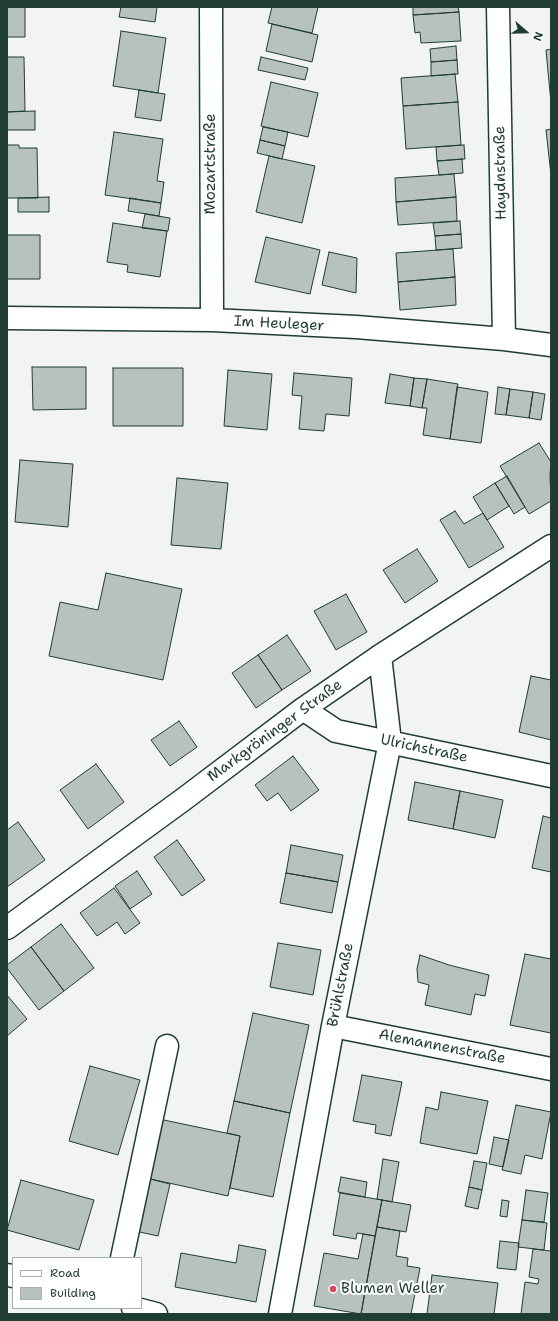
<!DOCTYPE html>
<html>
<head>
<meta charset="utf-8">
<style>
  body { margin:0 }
  #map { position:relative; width:558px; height:1321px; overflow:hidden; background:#f2f3f3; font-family:"Shantell Sans",sans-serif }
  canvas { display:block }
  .frame { position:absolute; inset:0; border:8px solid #1f3d34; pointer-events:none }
  .legend { position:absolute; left:12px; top:1257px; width:130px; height:52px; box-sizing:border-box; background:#fff; border:1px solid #a5b1ae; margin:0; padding:5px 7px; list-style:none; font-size:12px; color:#1f3d34 }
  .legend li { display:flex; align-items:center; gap:8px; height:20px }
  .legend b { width:20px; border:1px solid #a5b1ae }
  .north { position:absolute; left:506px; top:12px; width:40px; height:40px; -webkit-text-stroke:3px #fff; paint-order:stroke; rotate:110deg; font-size:11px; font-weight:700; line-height:16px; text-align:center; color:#1f3d34 }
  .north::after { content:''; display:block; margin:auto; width:14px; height:18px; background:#1f3d34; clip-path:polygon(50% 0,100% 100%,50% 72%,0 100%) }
</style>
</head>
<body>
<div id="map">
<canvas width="558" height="1321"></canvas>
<div class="frame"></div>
<ul class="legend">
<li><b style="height:5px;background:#fff"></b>Road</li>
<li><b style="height:11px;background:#b7c1bd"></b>Building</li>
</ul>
<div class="north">N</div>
</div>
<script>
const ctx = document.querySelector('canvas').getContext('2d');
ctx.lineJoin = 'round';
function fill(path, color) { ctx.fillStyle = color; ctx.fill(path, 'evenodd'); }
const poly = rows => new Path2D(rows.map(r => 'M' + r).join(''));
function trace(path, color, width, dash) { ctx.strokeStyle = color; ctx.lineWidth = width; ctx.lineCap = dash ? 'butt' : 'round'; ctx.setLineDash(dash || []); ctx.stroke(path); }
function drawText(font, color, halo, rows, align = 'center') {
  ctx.font = font + ' "Shantell Sans",sans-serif'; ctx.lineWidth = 4; ctx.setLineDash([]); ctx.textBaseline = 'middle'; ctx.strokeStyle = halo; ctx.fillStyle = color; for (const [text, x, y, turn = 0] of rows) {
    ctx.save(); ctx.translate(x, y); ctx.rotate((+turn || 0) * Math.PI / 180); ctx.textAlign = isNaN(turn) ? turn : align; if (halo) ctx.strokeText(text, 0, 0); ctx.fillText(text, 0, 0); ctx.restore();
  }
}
const building = poly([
  [7,7,25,7,25,37,7,37,7,7],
  [121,7,157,7,155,22,119,17,121,7],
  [272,7,318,7,312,33,268,23,272,7],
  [413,7,458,7,459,12,413,15,413,7],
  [459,12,461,41,421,43,420,32,415,33,413,15,459,12],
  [272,24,318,35,312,62,266,51,272,24],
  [121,31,166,38,158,93,113,86,121,31],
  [456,46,457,60,431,62,430,49,456,46],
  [551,49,551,103,546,50,551,49],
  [7,57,24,57,25,111,7,112,7,57],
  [261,57,308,68,305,80,258,70,261,57],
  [457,60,458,74,431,76,431,62,457,60],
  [455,74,458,102,403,106,401,78,455,74],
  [271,82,318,93,308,137,261,126,271,82],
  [139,90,165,94,161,121,135,117,139,90],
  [458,102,461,145,406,149,403,106,458,102],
  [35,111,35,130,7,130,7,112,35,111],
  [263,127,288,132,285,146,260,140,263,127],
  [551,129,551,175,546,130,551,129],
  [114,132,163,139,157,181,164,182,161,203,105,195,114,132],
  [260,140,285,146,282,159,257,153,260,140],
  [7,145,19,145,19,148,37,148,38,198,7,198,7,145],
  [464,145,465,159,437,161,436,147,464,145],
  [269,156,315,166,302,223,256,212,269,156],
  [462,159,463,173,439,175,437,161,462,159],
  [454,174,456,197,396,202,395,178,454,174],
  [49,197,49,212,18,212,18,198,49,197],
  [456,197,457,221,398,225,396,202,456,197],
  [130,198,161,203,159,216,128,211,130,198],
  [145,214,170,218,168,231,142,228,145,214],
  [460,221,461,234,435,236,433,223,460,221],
  [113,223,167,231,160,277,127,272,128,265,107,262,113,223],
  [461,234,462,248,436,250,435,236,461,234],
  [7,235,40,235,40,279,7,279,7,235],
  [266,237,320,250,310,294,255,282,266,237],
  [453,249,455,277,398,282,396,253,453,249],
  [329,252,357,258,356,293,322,285,329,252],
  [455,277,456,305,400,310,398,282,455,277],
  [32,367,86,367,86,409,33,410,32,367],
  [113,368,183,368,183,426,113,426,113,368],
  [228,370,272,374,267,430,224,426,228,370],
  [294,373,352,378,349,416,326,414,324,431,299,429,302,396,292,395,294,373],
  [390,374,414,378,410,406,385,403,390,374],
  [414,378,427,379,422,408,410,406,414,378],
  [427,379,458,384,450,439,423,435,427,408,422,408,427,379],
  [457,387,488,392,481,443,450,439,457,387],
  [498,387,510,389,506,415,495,414,498,387],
  [510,389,533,392,529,418,506,415,510,389],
  [533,392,545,394,541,420,529,418,533,392],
  [539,443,551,462,550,475,551,501,529,514,500,466,539,443],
  [20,460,73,464,68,527,15,522,20,460],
  [507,476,525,507,514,514,495,483,507,476],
  [177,478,228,483,221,549,171,545,177,478],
  [495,483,509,506,487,520,473,497,495,483],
  [455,511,464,524,483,513,504,547,469,568,440,520,455,511],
  [417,549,438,581,405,603,383,570,417,549],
  [106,573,182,589,163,680,49,656,60,602,98,610,106,573],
  [346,594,367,632,336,650,314,611,346,594],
  [287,635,311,671,282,690,258,655,287,635],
  [258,655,282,690,256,708,232,673,258,655],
  [531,676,551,680,551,740,519,732,531,676],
  [179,721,197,747,170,766,151,740,179,721],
  [293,756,319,790,291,811,278,793,267,801,255,785,293,756],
  [96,764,124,802,88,829,60,790,96,764],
  [415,782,460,791,453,829,408,820,415,782],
  [460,791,503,800,495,838,453,829,460,791],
  [543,816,551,818,551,872,532,868,543,816],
  [18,822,45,860,7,887,7,830,18,822],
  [177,840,205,880,182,896,154,857,177,840],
  [291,845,343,855,338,882,286,873,291,845],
  [137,871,152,894,130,909,115,886,137,871],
  [286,873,338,882,332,913,280,903,286,873],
  [114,888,140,923,125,934,117,922,97,936,80,913,114,888],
  [61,924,94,968,64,991,31,947,61,924],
  [278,943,321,950,313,995,270,987,278,943],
  [31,947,64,991,39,1010,7,968,7,965,31,947],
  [525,954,551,959,551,1033,510,1025,525,954],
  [420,955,449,965,489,975,485,996,475,994,471,1015,425,1005,429,985,418,982,417,969,420,955],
  [7,995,27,1019,7,1036,7,995],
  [253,1013,309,1025,290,1113,234,1101,253,1013],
  [90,1066,140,1080,118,1155,69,1141,90,1066],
  [362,1075,402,1082,391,1136,375,1133,376,1125,353,1121,362,1075],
  [441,1092,488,1101,477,1154,420,1143,426,1107,438,1110,441,1092],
  [234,1101,290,1113,273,1197,230,1188,240,1136,227,1133,234,1101],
  [516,1105,551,1112,542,1159,525,1155,521,1174,502,1170,516,1105],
  [159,1119,240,1136,228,1196,146,1178,159,1119],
  [494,1137,509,1140,503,1167,489,1164,494,1137],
  [383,1159,399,1162,392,1202,377,1199,383,1159],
  [474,1161,487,1163,482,1190,469,1187,474,1161],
  [341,1177,367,1182,365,1197,338,1192,341,1177],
  [146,1178,170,1184,158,1236,135,1231,146,1178],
  [21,1180,94,1200,79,1250,7,1230,21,1180],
  [469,1187,482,1190,478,1209,465,1206,469,1187],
  [526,1190,548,1193,544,1222,522,1220,526,1190],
  [340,1193,382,1200,375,1236,357,1233,356,1239,333,1235,340,1193],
  [382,1200,411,1205,406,1232,377,1227,382,1200],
  [502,1200,509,1201,507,1217,500,1216,502,1200],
  [522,1220,547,1223,544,1250,518,1247,522,1220],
  [377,1227,400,1231,396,1256,408,1258,407,1266,420,1268,411,1314,361,1314,377,1227],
  [363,1234,375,1236,361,1314,314,1306,324,1253,358,1259,363,1234],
  [500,1241,519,1243,516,1270,497,1268,500,1241],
  [239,1245,266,1250,256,1302,175,1287,181,1253,236,1263,239,1245],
  [533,1249,551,1251,551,1314,521,1314,525,1282,538,1284,539,1279,529,1277,533,1249],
  [432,1275,498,1283,494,1314,427,1314,432,1275]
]);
fill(building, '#b7c1bd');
trace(building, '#1f3d34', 1);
const minor = poly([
  [211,7,212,320],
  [498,7,504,339],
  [7,318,212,320,356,327,504,339,551,345],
  [303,709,336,731,551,776],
  [7,928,184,799,303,709,380,656,551,546],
  [333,1026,551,1069],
  [122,1258,167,1046],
  [7,1275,13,1276],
  [133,1308,156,1314],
  [280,1314,333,1026,390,742,380,656]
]);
trace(minor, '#1f3d34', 25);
trace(minor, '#fff', 22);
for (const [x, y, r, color] of [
  [333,1289,4,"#d1495b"]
]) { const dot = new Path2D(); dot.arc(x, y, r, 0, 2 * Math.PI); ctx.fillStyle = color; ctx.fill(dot); trace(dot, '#fff', 1.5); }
drawText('15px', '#1f3d34', '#fff', [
  ["Mozartstraße",211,164,-90],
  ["Haydnstraße",501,173,-91],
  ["Im Heuleger",279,324,3],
  ["Markgröninger Straße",275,731,-36],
  ["Ulrichstraße",424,749,12],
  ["Brühlstraße",341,985,-79],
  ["Alemannenstraße",442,1047,11]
]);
drawText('15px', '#1f3d34', '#fff', [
  ["Blumen Weller",341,1289]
], 'left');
</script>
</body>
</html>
